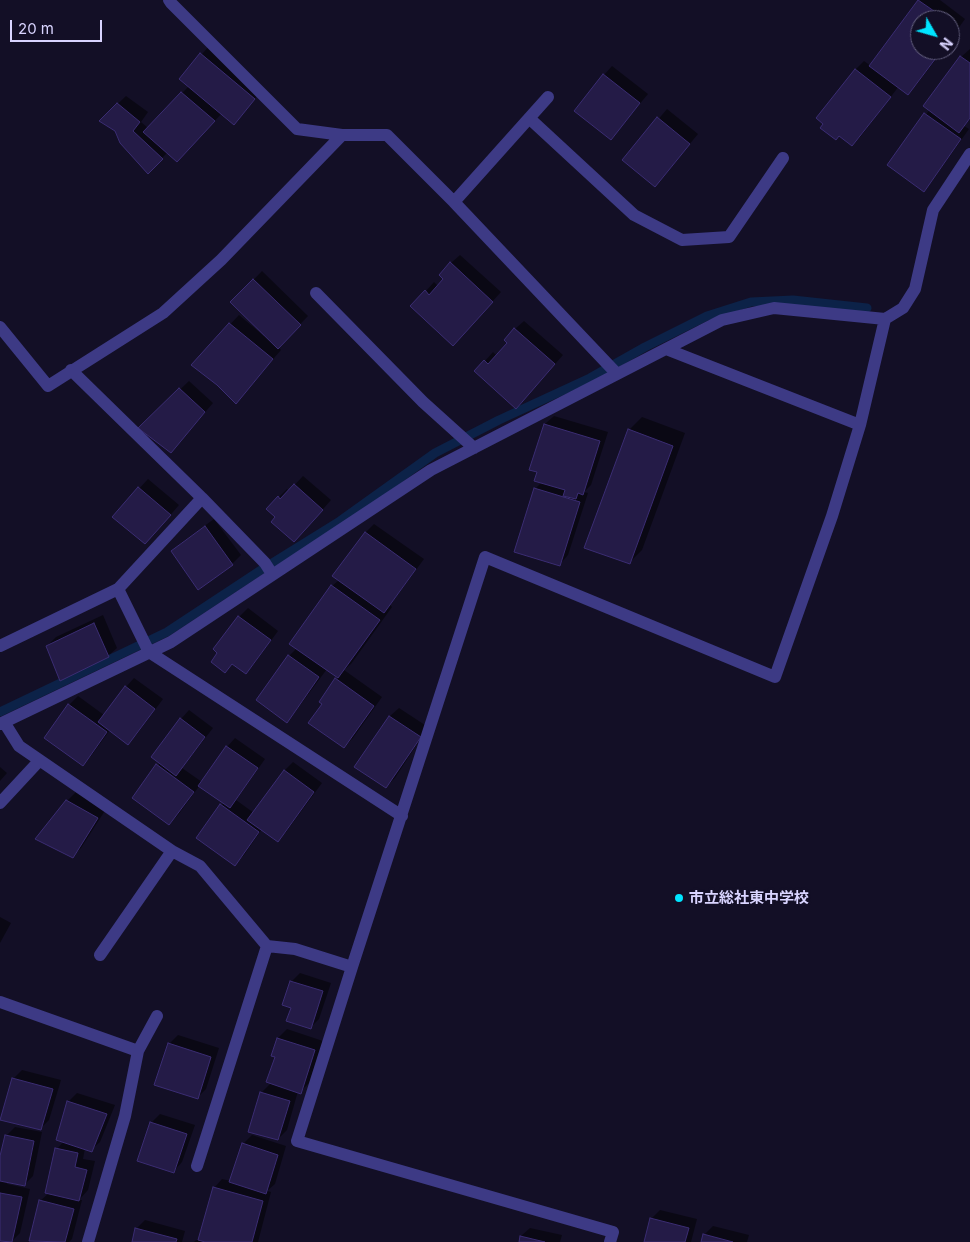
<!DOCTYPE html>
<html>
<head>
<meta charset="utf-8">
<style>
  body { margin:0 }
  #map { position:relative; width:970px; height:1242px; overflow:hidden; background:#130f26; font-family:Inter,sans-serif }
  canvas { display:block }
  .north { position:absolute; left:910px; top:10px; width:50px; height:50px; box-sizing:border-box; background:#130f26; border:1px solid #625e7d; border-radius:50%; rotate:128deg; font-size:14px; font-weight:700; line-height:20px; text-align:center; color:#d9d4ff }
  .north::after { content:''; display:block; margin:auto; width:18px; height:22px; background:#00e5ff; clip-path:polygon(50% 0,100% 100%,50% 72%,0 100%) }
  .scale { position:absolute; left:10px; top:20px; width:92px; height:22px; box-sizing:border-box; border:2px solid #d9d4ff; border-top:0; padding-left:6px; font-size:15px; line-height:18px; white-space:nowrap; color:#d9d4ff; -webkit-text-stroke:4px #130f26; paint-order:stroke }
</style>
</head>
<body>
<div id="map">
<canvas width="970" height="1242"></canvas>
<div class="north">N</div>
<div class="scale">20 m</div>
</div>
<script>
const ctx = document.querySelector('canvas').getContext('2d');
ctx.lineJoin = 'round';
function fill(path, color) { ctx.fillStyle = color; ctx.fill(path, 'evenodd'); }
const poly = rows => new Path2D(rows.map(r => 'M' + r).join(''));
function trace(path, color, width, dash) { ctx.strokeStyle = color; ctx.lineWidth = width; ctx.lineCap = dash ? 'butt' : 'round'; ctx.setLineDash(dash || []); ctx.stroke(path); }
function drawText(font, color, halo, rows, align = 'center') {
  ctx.font = font + ' Inter,"Noto Sans JP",sans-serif'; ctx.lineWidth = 5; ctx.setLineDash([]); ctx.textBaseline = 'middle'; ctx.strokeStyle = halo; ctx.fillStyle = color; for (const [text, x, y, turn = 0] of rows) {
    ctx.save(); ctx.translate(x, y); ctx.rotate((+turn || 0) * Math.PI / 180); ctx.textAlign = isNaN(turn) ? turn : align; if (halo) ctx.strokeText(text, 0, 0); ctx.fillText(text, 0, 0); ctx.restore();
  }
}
fill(poly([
  [920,0,940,0,965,19,950,40,950,20,920,20,920,50,943,50,917,84,908,93,899,86,861,136,852,145,818,118,856,69,864,61,871,66],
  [210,45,263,89,242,114,222,113,186,152,168,152,148,172,116,130,101,120,126,96,148,112,141,122,148,128,189,86,181,78],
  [970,49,970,119,964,126,969,129,932,181,923,190,889,165,930,109,961,57],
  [612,66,648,94,611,138,604,75],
  [667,109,698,134,663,176,624,160],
  [460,255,501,292,462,335,426,291,434,282,438,286,445,279,451,263],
  [262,271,308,316,278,347,281,350,236,402,218,384,193,364,239,315,264,336,265,334,232,302],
  [524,321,563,355,525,398,485,361,493,352,497,356,509,342,515,329],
  [189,381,213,403,171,452,140,428],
  [554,416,608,432,591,485,584,492,588,493,568,555,560,564,535,489,542,482,538,472,545,424],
  [642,417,685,433,642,550,629,563,629,430],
  [303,476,331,500,303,532,277,517,279,497,287,489,289,491],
  [148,479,179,505,154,534,114,516],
  [214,519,241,555,232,564,173,551,181,543],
  [374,524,424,559,390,605,392,607,351,664,344,670,382,697,353,738,344,747,323,704,338,677,327,669,295,712,287,721,289,656,297,648,332,586,339,580,334,576,366,532],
  [248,608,278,631,254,664,246,672,233,663,225,671,239,617],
  [103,615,117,648,108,656,47,646,56,637],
  [134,678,163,699,137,734,128,743,110,730,91,756,83,765,69,705,78,696,104,715,126,687],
  [399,708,428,727,395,778,386,787,356,767,390,716],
  [189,710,213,728,182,768,202,782,227,747,235,738,265,759,236,800,254,813,284,771,293,762,322,783,286,832,278,840,262,829,244,855,235,864,198,838,224,802,200,785,178,815,169,824,133,797,160,763,181,719],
  [0,767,7,773,0,781],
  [76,792,106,809,81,848,72,857,67,801],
  [0,917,11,923,0,943],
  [300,973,331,983,319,1019,310,1028,292,1007,291,982],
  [287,1029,323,1041,309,1083,300,1092,298,1091,287,1130,278,1139,261,1093,271,1083,276,1056,272,1055,278,1038],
  [178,1035,219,1048,206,1089,197,1098,169,1044],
  [22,1070,61,1080,49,1120,40,1129,13,1079],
  [77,1093,115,1105,100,1142,91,1150,85,1148,83,1159,95,1161,88,1190,79,1200,82,1200,72,1239,69,1242,38,1242,30,1240,40,1201,49,1193,57,1149,64,1141,68,1102],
  [160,1114,195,1125,182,1162,174,1171,151,1123],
  [15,1127,42,1132,33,1176,24,1185,7,1181,7,1184,30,1189,20,1233,11,1242,0,1239,0,1153,3,1150,6,1136],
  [252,1135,286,1146,275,1184,267,1191,271,1192,258,1242,194,1242,196,1240,199,1240,214,1188,222,1179,231,1181,243,1144],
  [660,1210,697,1219,691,1242,645,1242,651,1219],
  [145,1220,185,1231,182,1242,133,1242,137,1228],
  [713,1226,749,1235,747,1242,702,1242,704,1235],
  [530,1228,562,1235,560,1242,520,1242,521,1236]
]), '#0007');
trace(poly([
  [0,712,167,632,261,570,340,521,435,453,499,420,590,378,645,347,707,316,751,302,793,300,867,308]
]), '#0c2248', 9);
const building = poly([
  [918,0,947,20,920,20,920,50,942,50,908,95,869,66,918,0],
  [950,23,958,28,950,39,950,23],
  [200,53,255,99,234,125,179,79,200,53],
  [960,56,970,63,970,118,959,133,923,106,960,56],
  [855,69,891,97,852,146,839,136,836,140,820,128,823,124,816,118,855,69],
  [603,74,640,103,611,140,574,111,603,74],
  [181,92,215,121,177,162,143,132,181,92],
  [117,103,140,122,133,131,163,159,148,174,120,143,115,131,99,121,117,103],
  [924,113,961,139,924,192,887,165,924,113],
  [657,117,690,144,655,187,622,160,657,117],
  [450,262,493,302,453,346,410,306,425,290,429,295,443,279,439,275,450,262],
  [253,279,301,325,278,349,230,302,253,279],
  [229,323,273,359,236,404,217,385,191,365,229,323],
  [514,328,555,364,516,409,474,371,484,360,488,364,507,343,504,340,514,328],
  [179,388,205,412,171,453,138,428,179,388],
  [544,424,600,441,583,495,578,493,576,499,563,496,565,490,534,481,537,472,529,470,544,424],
  [628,429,673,446,630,564,584,548,628,429],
  [294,484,323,510,294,542,271,522,275,517,266,509,278,496,280,499,294,484],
  [138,487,171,515,145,544,112,517,138,487],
  [534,488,580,502,560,566,514,552,534,488],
  [205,526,233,565,198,590,171,551,205,526],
  [365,532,416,569,384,613,332,576,365,532],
  [331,585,380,620,338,678,289,644,331,585],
  [238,616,271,640,246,674,232,664,225,673,211,662,217,653,213,649,238,616],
  [94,623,109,657,60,681,46,646,94,623],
  [288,655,319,677,287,723,256,700,288,655],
  [335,678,374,706,344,748,308,723,322,704,319,702,335,678],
  [125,686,155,709,128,745,98,722,125,686],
  [68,704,107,732,83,766,44,738,68,704],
  [389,716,421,737,386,788,354,767,389,716],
  [180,718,205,737,176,776,151,757,180,718],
  [226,746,258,768,230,808,198,786,226,746],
  [156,764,194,792,169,825,132,798,156,764],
  [284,770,314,792,278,842,247,820,284,770],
  [66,800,98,818,73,858,35,839,66,800],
  [220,804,259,832,235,866,196,838,220,804],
  [290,981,323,991,311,1029,286,1021,291,1008,282,1005,290,981],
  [277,1038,315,1050,301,1094,266,1082,275,1057,271,1056,277,1038],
  [168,1043,211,1057,198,1099,154,1085,168,1043],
  [12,1078,53,1089,41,1130,0,1120,12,1078],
  [260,1092,290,1101,278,1140,248,1132,260,1092],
  [67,1101,107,1114,92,1152,56,1140,67,1101],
  [150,1122,187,1134,174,1173,137,1161,150,1122],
  [5,1135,34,1141,25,1186,0,1181,0,1156,5,1135],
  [242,1143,278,1155,266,1194,229,1182,242,1143],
  [55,1148,78,1153,75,1167,87,1170,79,1201,45,1193,55,1148],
  [213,1187,263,1201,252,1242,205,1242,198,1240,213,1187],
  [0,1193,22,1197,12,1242,0,1241,0,1193],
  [39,1200,74,1209,65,1242,29,1241,39,1200],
  [650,1218,689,1228,685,1242,644,1242,650,1218],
  [135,1228,177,1239,176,1242,132,1242,135,1228],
  [703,1234,733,1242,701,1242,703,1234],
  [520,1236,545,1242,519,1242,520,1236]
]);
fill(building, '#241b47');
trace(building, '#3b2d73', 1);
trace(poly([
  [169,0,171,3,297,129,342,135],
  [529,118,634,215,682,240,729,237,783,158],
  [454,202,548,97],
  [316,293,423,402,474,448],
  [0,327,48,386,163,313,221,260,342,135,387,135,454,202,617,374],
  [666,349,860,425],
  [71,370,202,498,265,563,272,574],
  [118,589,149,652,402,816],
  [0,646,118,589,202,498],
  [4,722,19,746,172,851,200,866,267,946,295,949,352,967],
  [0,724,171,642,431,470,722,320,774,308,885,319,903,308,915,289,933,210,970,154],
  [0,803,39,761],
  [100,955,172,851],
  [0,1002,138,1051],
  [197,1166,267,946],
  [88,1242,125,1116,138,1051,157,1016],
  [610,1242,613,1232,297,1141,352,967,485,557,775,677,832,516,860,425,885,319]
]), '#3d3a85', 12);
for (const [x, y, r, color] of [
  [679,898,5,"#00e5ff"]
]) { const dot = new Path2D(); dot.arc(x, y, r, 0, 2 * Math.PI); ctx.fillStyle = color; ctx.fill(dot); trace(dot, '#130f26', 2); }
drawText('bold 15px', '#d9d4ff', '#130f26', [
  ["市立総社東中学校",689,898]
], 'left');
</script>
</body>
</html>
